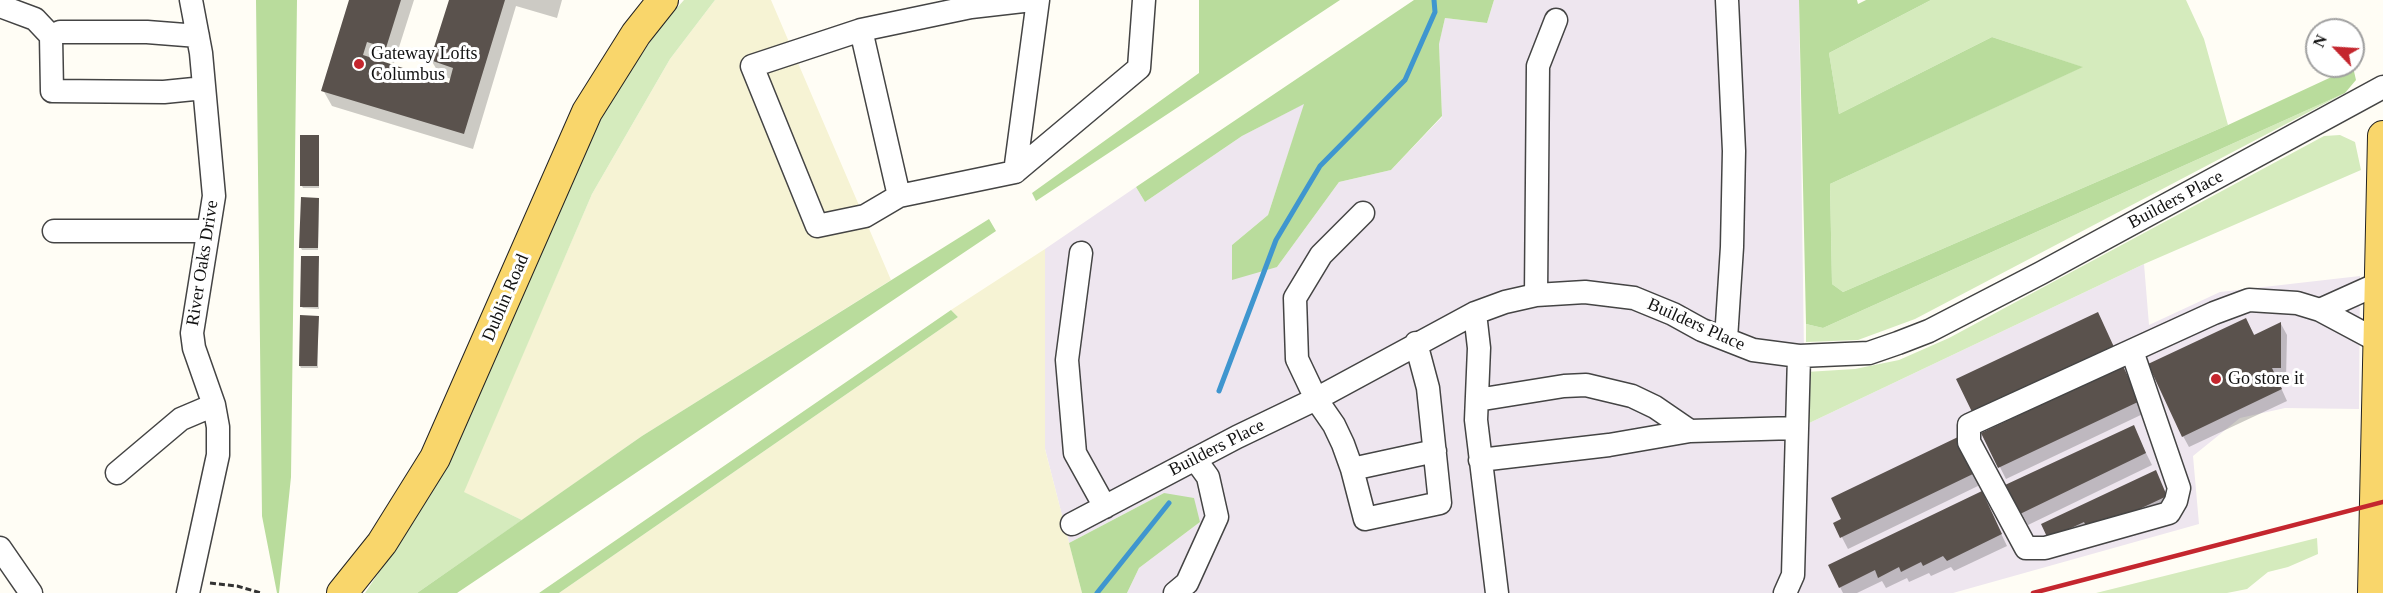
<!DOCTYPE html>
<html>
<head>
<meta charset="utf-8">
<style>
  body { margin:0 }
  #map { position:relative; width:2383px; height:593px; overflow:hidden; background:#fffdf5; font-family:"Times New Roman",serif }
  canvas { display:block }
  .north { position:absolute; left:2305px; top:18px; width:60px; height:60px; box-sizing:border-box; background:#fff; border:2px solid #a0a0a0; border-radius:50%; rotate:295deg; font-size:16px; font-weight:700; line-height:24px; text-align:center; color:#111 }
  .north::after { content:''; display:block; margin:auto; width:21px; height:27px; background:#c4262e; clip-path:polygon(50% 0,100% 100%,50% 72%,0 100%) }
</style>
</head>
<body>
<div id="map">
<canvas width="2383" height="593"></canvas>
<div class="north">N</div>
</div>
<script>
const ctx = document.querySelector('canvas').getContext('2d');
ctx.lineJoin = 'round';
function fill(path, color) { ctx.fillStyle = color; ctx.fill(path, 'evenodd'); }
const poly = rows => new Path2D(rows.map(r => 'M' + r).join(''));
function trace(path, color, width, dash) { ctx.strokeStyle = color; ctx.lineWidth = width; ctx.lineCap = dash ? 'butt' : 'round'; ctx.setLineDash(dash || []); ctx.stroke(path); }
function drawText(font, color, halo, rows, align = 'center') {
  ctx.font = font + ' "Times New Roman",serif'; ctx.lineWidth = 6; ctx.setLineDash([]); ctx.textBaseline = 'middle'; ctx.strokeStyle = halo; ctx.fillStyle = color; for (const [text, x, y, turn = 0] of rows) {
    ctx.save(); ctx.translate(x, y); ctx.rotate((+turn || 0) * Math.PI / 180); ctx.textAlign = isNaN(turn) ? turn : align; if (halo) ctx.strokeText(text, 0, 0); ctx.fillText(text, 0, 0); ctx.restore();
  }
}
fill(poly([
  [1494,0,1799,0,1805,425,2144,264,2149,325,2220,292,2360,276,2359,409,2285,408,2240,418,2193,456,2199,524,1953,593,1127,593,1139,568,1200,522,1164,493,1069,543,1045,449,1045,249,1136,187,1145,202,1242,136,1305,103,1268,215,1232,245,1277,267,1339,182,1391,170,1442,117,1439,43,1445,18,1487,23]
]), '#eee6ef');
fill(poly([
  [715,0,771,0,891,280,642,436,522,520,463,492,592,194,670,59],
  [1045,249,1045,449,1082,593,559,593,958,317,951,310]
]), '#f6f3d4');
fill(poly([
  [684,0,715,0,670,59,592,194,464,492,522,520,417,593,365,593,430,496,458,440,577,162,617,90,661,26],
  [1931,0,2186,0,2204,39,2228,125,1843,292,1832,284,1830,184,2082,67,1992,37,1839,114,1829,53],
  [2345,93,1915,319,1858,340,1806,342,1806,324,1823,328],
  [2340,135,2355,142,2361,170,2144,264,1805,425,1806,372,1855,369,1899,360,1949,338,2324,136],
  [2317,538,2318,554,2288,567,2268,572,2247,589,2227,593,2096,593]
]), '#d5ebbd');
fill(poly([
  [256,0,297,0,291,477,279,593,277,593,262,516],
  [1199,0,1340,0,1036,201,1032,193,1199,73],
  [1414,0,1494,0,1487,23,1445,18,1439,44,1442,116,1391,170,1339,182,1277,267,1232,280,1232,245,1268,215,1304,104,1242,136,1145,202,1136,187],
  [1799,0,1857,0,1858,4,1866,0,1931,0,1829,53,1839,114,1992,37,2083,67,1830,184,1832,284,1843,292,2228,125,2353,67,2356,80,2345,93,1823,328,1806,324],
  [989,219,996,231,457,593,417,593,642,436],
  [951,310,958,317,559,593,539,593],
  [1164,493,1194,498,1200,522,1139,568,1127,593,1082,593,1069,543]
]), '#b9dc9c');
fill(poly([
  [350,0,414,0,394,63,376,57,375,60,450,84,451,79,440,75,431,60,451,0,562,0,557,18,516,6,473,149,332,106,323,90],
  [319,139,319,188,303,188,302,186],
  [319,199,318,250,302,250,301,248],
  [318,257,319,309,303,308,301,306],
  [318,317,318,368,301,368,300,366],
  [2246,320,2255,336,2281,324,2287,335,2286,379,2277,379,2287,401,2189,447,2183,436],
  [2123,368,2145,413,2006,479,1983,434],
  [2133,427,2152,465,2028,525,2007,486],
  [1957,439,1980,485,1848,549,1835,524],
  [2155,472,2171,505,2049,539],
  [1987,504,2007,546,1954,571,1951,567,1931,576,1929,573,1909,582,1907,578,1886,588,1882,581,1857,593,1843,593,1840,587]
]), '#0003');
trace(poly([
  [1219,391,1276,240,1320,166,1405,80,1435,12,1434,0],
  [1097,593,1169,503]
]), '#3f96cf', 5);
fill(poly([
  [349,0,401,0,386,48,367,42,363,55,449,83,453,68,430,60,449,0,505,0,464,134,321,91],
  [300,135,319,135,319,186,300,186],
  [301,197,319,198,318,248,299,248],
  [301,256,319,256,318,307,300,307],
  [2098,312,2114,347,1973,414,1956,379],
  [300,315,319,316,317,366,299,366],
  [2246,318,2254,335,2281,322,2281,368,2272,368,2282,389,2182,437,2148,364],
  [2123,366,2140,401,1998,468,1981,433],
  [2134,425,2146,453,2020,514,2005,485],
  [1958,437,1975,473,1840,538,1833,523,1841,519,1831,498],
  [2156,470,2167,496,2110,523,2087,528,2084,522,2048,539,2041,524],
  [1982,491,2002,534,1947,561,1943,556,1923,566,1921,562,1901,572,1899,567,1878,578,1875,570,1839,588,1828,565]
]), '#5a524d');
const minor = poly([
  [1032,0,971,7,861,30,752,66,817,226,865,216,899,196,1015,172,1038,0],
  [0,6,35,19,51,36],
  [861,30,899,196],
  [198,36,147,32,60,32,51,36,52,91,164,92,204,88],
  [1015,172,1139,68,1144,0],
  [1363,213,1321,255,1295,298,1297,359,1316,399,1334,425,1343,444,1352,469,1365,519,1440,503,1428,388,1416,343],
  [54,231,208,231],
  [1081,253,1067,360,1075,453,1105,507],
  [1536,295,1538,66,1556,20],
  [2320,310,2380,283],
  [1475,313,1479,348,1476,420,1497,593],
  [1726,339,1732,247,1734,151,1727,0],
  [2132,351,2179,488,2176,501,2169,513,2045,548,2026,548,1969,442,1969,425,2214,313,2249,300,2297,303,2320,310,2378,341],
  [1477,400,1564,386,1586,385,1632,396,1655,407,1690,431,1796,428],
  [1480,460,1609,445,1690,431],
  [1352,469,1435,451],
  [117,473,181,419,214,405],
  [1072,524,1237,437,1316,399,1475,313,1505,302,1536,295,1585,292,1634,298,1673,314,1702,330,1753,350,1799,356,1869,353,1898,343,1929,331,2041,273,2383,87],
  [0,548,31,593],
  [188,593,218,455,218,427,214,405,194,348,192,333,214,196,201,53,191,0],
  [1175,593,1187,583,1217,517,1208,477,1195,459],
  [1785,593,1793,575,1799,356]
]);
const major = poly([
  [342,593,382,543,435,458,587,112,636,34,663,0],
  [2373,593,2383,136]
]);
trace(minor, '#444', 25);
trace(major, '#222', 32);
trace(poly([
  [210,583,237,586,261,593]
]), '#333', 3, [6, 3]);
trace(minor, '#fff', 22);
trace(major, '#f9d66b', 30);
trace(poly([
  [2033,593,2383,502]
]), '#c4262e', 4.5);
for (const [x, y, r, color] of [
  [359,64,6,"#c4262e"],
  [2216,379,6,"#c4262e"]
]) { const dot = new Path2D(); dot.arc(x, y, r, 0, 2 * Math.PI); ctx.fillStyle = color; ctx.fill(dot); trace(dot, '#fff', 2); }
drawText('18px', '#111', '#fff', [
  ["Gateway Lofts",371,54],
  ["Columbus",371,75],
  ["Go store it",2228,379]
], 'left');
drawText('18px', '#111', '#fff', [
  ["Builders Place",2176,200,-28],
  ["River Oaks Drive",203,263,-81],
  ["Dublin Road",506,298,-67],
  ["Builders Place",1696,325,24],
  ["Builders Place",1217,448,-27]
]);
</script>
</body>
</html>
